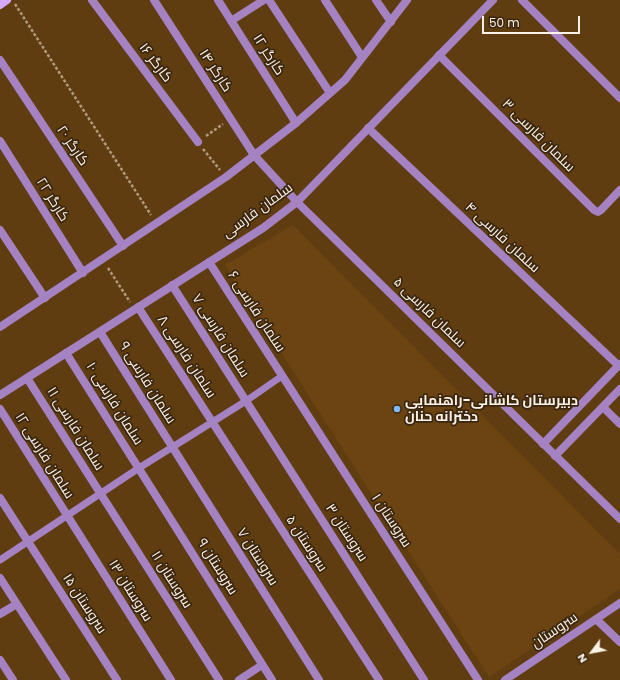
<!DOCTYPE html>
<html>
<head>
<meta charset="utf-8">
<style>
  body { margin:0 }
  #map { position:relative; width:620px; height:680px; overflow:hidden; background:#603d11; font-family:Poppins,sans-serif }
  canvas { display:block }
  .north { position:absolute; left:572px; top:632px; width:40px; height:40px; -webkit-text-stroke:3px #3b2710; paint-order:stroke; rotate:238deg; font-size:11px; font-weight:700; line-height:16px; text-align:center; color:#fcf2e7 }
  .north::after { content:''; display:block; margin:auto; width:14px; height:18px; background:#fcf2e7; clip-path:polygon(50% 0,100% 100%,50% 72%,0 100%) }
  .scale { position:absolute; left:482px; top:16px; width:98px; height:18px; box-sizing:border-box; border:2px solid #fcf2e7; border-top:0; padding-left:5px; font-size:12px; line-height:14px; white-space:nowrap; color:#fcf2e7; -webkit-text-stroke:3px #3b2710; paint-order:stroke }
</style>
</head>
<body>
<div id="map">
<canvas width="620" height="680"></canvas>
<div class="north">N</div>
<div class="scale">50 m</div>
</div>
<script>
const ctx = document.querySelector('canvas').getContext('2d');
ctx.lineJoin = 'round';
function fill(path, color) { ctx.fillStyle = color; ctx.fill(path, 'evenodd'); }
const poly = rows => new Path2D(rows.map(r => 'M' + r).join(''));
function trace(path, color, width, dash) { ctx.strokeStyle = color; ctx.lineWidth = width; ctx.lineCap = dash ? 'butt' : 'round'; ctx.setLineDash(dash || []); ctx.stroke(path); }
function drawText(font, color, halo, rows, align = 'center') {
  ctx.font = font + ' Poppins,Cairo,sans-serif'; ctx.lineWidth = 3.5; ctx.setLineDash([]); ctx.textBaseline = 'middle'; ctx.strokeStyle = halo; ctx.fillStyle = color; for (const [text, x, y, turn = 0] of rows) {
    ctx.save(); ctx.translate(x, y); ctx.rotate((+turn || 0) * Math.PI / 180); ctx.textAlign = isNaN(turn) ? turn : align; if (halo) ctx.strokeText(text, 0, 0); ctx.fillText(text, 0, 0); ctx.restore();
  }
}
fill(poly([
  [293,225,620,554,620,589,489,677,225,265]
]), '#6b4411');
trace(poly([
  [15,4,151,215],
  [206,136,223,124],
  [203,149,220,170],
  [108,268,130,302]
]), '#b09a7f', 2.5, [3, 2]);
trace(poly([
  [0,560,139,468,246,401,282,376]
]), '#a582c2', 7);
trace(poly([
  [92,0,198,142],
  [218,0,296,123],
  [269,0,330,93],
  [325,0,362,57],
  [376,0,391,22],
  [522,0,620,98],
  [231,21,264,0],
  [439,55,594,210,598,212,601,210,620,190],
  [0,60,123,246],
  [368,128,619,366],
  [0,141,83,273],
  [297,202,620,519],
  [0,230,45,298],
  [209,262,478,680],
  [172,285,424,680],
  [138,307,379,680],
  [100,332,319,680],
  [66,353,272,680],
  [27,378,219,680],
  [603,407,620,424],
  [0,409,171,680],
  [0,498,117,680],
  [0,578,66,680],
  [0,614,17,604],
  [596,619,620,642],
  [0,660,13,680],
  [239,680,262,665],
  [505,680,620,603]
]), '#a582c2', 8);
trace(poly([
  [154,0,254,155,297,202],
  [0,327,226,177,296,123,345,80,407,0],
  [0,395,263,228,297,202,493,0],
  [543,444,620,364],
  [555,456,620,389]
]), '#a582c2', 8);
trace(poly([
  [0,5,7,0]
]), '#d5a8f9', 8);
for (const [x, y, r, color] of [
  [397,409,4,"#7fbdfa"]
]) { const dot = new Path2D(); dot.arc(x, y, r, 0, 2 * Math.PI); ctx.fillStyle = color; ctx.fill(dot); trace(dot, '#3b2710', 1.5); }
drawText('14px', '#fcf2e7', '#3b2710', [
  ["کارگر ۱۲",268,55,57],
  ["کارگر ۱۶",155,63,53],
  ["کارگر ۱۴",215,71,57],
  ["سلمان فارسی ۳",538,136,45],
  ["کارگر ۲۰",72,146,56],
  ["کارگر ۲۲",52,200,58],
  ["سلمان فارسی",258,211,-36],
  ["سلمان فارسی ۴",502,238,43],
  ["سلمان فارسی ۶",256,312,57],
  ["سلمان فارسی ۵",429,313,44],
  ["سلمان فارسی ۷",220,336,58],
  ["سلمان فارسی ۸",186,357,57],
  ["سلمان فارسی ۹",147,383,58],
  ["سلمان فارسی ۱۰",114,404,58],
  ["سلمان فارسی ۱۱",75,429,58],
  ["سلمان فارسی ۱۲",44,456,58],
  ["سروستان ۱",391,521,57],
  ["سروستان ۳",346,533,57],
  ["سروستان ۵",306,544,57],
  ["سروستان ۷",257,557,58],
  ["سروستان ۹",217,567,58],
  ["سروستان ۱۱",171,580,58],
  ["سروستان ۱۳",130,591,58],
  ["سروستان ۱۵",84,604,57],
  ["سروستان",555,631,-34]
]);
drawText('bold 14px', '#fcf2e7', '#3b2710', [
  ["دبیرستان کاشانی-راهنمایی",405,401],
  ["دخترانه حنان",405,417]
], 'left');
</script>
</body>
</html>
